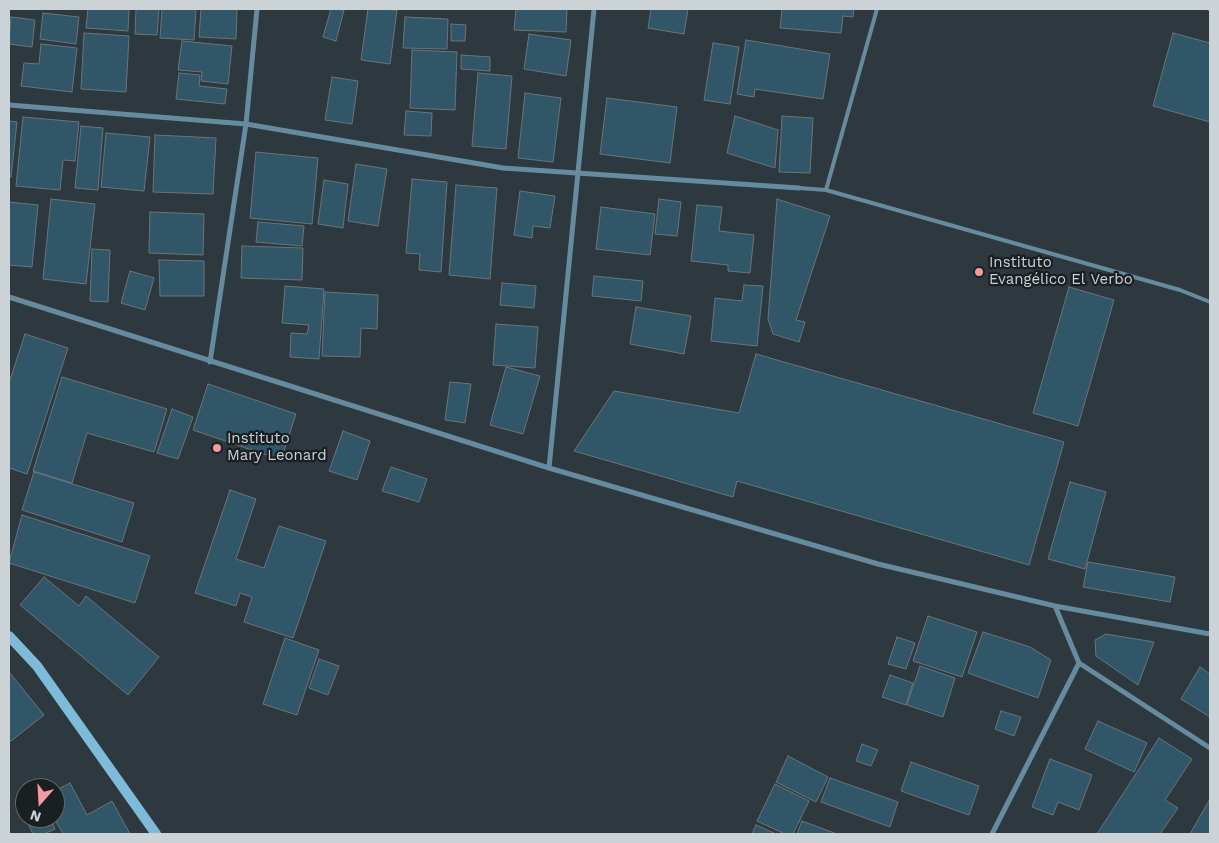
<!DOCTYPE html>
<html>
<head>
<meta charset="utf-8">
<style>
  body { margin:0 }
  #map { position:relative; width:1219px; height:843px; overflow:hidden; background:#2e393f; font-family:"Work Sans",sans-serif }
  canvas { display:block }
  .frame { position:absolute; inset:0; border:10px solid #ccd3d6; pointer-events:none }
  .north { position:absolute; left:15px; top:778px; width:50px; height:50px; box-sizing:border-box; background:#1a1f22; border:1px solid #61676a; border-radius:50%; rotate:199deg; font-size:14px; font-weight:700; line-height:20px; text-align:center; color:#ccd3d6 }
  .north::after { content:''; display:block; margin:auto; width:18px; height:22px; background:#f49aa3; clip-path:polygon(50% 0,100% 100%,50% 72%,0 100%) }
</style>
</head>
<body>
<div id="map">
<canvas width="1219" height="843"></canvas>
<div class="frame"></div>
<div class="north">N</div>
</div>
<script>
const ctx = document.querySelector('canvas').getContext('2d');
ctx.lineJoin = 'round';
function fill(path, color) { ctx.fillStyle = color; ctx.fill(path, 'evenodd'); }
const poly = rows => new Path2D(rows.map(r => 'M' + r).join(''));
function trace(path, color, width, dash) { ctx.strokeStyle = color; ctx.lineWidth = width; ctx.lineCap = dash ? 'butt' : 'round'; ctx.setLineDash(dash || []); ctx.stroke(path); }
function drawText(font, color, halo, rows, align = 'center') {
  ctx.font = font + ' "Work Sans",sans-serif'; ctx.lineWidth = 4.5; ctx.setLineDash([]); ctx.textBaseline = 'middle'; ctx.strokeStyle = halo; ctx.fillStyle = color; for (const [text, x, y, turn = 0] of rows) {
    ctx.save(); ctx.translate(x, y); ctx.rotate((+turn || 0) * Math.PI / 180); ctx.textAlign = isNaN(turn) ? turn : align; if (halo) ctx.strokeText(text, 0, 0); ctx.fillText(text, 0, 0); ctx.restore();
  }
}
const building = poly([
  [88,9,129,9,128,31,86,28,88,9],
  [136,9,159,9,157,35,135,34,136,9],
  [162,9,196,9,194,40,160,38,162,9],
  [201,9,237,9,236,39,199,37,201,9],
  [331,9,344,10,336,41,323,37,331,9],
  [368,9,397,10,390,64,361,60,368,9],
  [516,9,567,9,566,32,514,30,516,9],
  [651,9,688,9,684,34,648,28,651,9],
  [782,9,854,9,853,17,843,16,841,33,780,28,782,9],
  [43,13,79,17,76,44,40,39,43,13],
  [11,17,35,20,32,47,9,44,11,17],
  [405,17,448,19,447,49,403,48,405,17],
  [451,24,466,25,465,41,451,41,451,24],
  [84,33,129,36,126,92,81,89,84,33],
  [1173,33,1210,43,1210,122,1153,106,1173,33],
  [529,34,571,40,566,76,524,69,529,34],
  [746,40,830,54,823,99,755,89,754,97,737,94,746,40],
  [182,41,232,46,228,84,201,81,202,72,178,70,182,41],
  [713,43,739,47,730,104,704,100,713,43],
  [41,44,77,48,72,92,21,86,24,63,39,64,41,44],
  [412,50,457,52,455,110,410,108,412,50],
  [461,55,490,57,490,71,461,69,461,55],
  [179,73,200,75,199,86,227,89,225,104,176,99,179,73],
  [478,73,512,76,506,149,472,146,478,73],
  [332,77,358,81,352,124,325,120,332,77],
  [525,93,561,98,553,162,518,158,525,93],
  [607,98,677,107,670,163,600,154,607,98],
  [406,111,432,113,431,136,404,135,406,111],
  [735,116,778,130,775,168,727,153,735,116],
  [782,116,813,118,810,173,779,172,782,116],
  [23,117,79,122,75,161,63,160,60,190,16,186,23,117],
  [9,121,17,122,11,177,9,177,9,121],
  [81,126,103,128,98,190,75,188,81,126],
  [106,133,150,137,144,191,101,187,106,133],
  [155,135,216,138,213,194,153,192,155,135],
  [256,152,318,158,312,224,250,218,256,152],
  [356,164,387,169,378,226,348,221,356,164],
  [412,179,447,182,441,272,419,270,420,254,406,253,412,179],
  [324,180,348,184,343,228,318,224,324,180],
  [456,185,497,188,490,279,449,275,456,185],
  [520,191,555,196,550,228,533,226,532,238,514,235,520,191],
  [51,199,95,204,86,284,43,279,51,199],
  [659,199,681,202,677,236,655,234,659,199],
  [777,199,830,216,796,320,805,322,799,342,773,334,768,319,777,199],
  [9,202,38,205,32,267,9,265,9,202],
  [697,205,722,207,719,231,754,235,750,273,728,271,728,265,691,261,697,205],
  [601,207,655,214,650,255,596,249,601,207],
  [150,212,204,214,203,255,149,253,150,212],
  [258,222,304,226,302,246,256,242,258,222],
  [242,246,303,248,302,280,241,278,242,246],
  [92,249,110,250,108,302,90,301,92,249],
  [159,260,204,261,204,296,160,296,159,260],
  [130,271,154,278,145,310,121,303,130,271],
  [594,276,643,281,641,301,592,296,594,276],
  [502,283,536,286,534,308,500,305,502,283],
  [744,285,763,286,757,346,711,341,715,298,742,301,744,285],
  [285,286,324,289,319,359,290,357,291,333,307,334,309,325,282,323,285,286],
  [1069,287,1114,300,1078,426,1033,413,1069,287],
  [325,292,378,295,377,329,361,328,360,357,322,356,325,292],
  [636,307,691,316,684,354,630,344,636,307],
  [496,324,538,327,535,368,493,365,496,324],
  [25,334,68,348,27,474,9,468,9,383,25,334],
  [756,354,1064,442,1029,565,737,481,733,497,574,451,614,391,739,413,756,354],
  [506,367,540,376,523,434,490,425,506,367],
  [62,377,167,409,154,452,87,433,72,483,33,471,62,377],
  [450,382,471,384,465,423,445,420,450,382],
  [208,384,296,414,281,460,193,430,208,384],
  [172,409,193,417,178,459,157,453,172,409],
  [343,431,370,441,357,480,329,471,343,431],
  [391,467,427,479,419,502,382,491,391,467],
  [34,472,134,503,122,542,22,510,34,472],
  [1070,482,1106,492,1085,569,1048,559,1070,482],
  [230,490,256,499,236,559,264,568,279,526,326,541,293,638,244,622,252,597,240,593,236,606,195,593,230,490],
  [22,515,150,556,135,603,9,563,22,515],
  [1088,562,1175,577,1170,602,1083,587,1088,562],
  [44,577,79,606,86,596,159,657,128,695,20,605,44,577],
  [928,616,977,632,962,677,913,661,928,616],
  [983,632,1030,647,1051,660,1038,698,968,673,983,632],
  [1106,634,1154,642,1138,685,1096,656,1095,640,1106,634],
  [897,637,915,643,906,669,888,664,897,637],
  [285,638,319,650,297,715,263,704,285,638],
  [319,659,339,666,328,695,309,688,319,659],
  [920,666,955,678,943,717,907,705,920,666],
  [1200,667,1210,674,1210,717,1181,699,1200,667],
  [9,672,44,715,11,741,9,739,9,672],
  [890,675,913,683,906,705,882,697,890,675],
  [1001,711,1021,717,1014,736,995,729,1001,711],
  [1098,721,1147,743,1134,772,1085,749,1098,721],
  [1159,738,1192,759,1165,800,1178,808,1160,834,1097,834,1159,738],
  [862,744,878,750,871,766,856,761,862,744],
  [788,756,828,777,816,802,776,782,788,756],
  [1050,759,1092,775,1079,810,1058,802,1053,815,1032,807,1050,759],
  [911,762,979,786,969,815,901,791,911,762],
  [830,778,898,802,890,827,821,802,830,778],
  [70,783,87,815,112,801,130,834,63,834,54,818,55,791,70,783],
  [775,784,809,801,793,834,785,834,757,821,775,784],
  [1210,799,1210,834,1190,834,1210,799],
  [25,804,25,818,50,818,55,829,44,834,33,834,20,807,25,804],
  [802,821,837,834,797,834,802,821],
  [756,825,776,834,752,834,756,825]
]);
fill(building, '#315668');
trace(building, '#69757c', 1);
trace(poly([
  [1209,9,1210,9],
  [799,188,826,190,1180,290,1210,302],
  [826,190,877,9]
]), '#668b9e', 4);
trace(poly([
  [9,105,246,124,503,168,799,188],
  [9,297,549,468,878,564,1055,606,1210,634],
  [210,362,246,124,257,9],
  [549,468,594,9],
  [1079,663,1210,748],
  [992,834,1079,663,1055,606]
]), '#668b9e', 5);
trace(poly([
  [9,636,37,666,156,834]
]), '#7ebbd9', 10);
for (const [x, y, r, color] of [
  [979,272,5,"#f49aa3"],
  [217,448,5,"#f49aa3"]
]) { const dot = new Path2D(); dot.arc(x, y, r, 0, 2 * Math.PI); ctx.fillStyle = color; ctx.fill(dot); trace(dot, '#1a1f22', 2); }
drawText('15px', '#ccd3d6', '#1a1f22', [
  ["Instituto",989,263],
  ["Evangélico El Verbo",989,280],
  ["Instituto",227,439],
  ["Mary Leonard",227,456]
], 'left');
</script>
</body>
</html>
